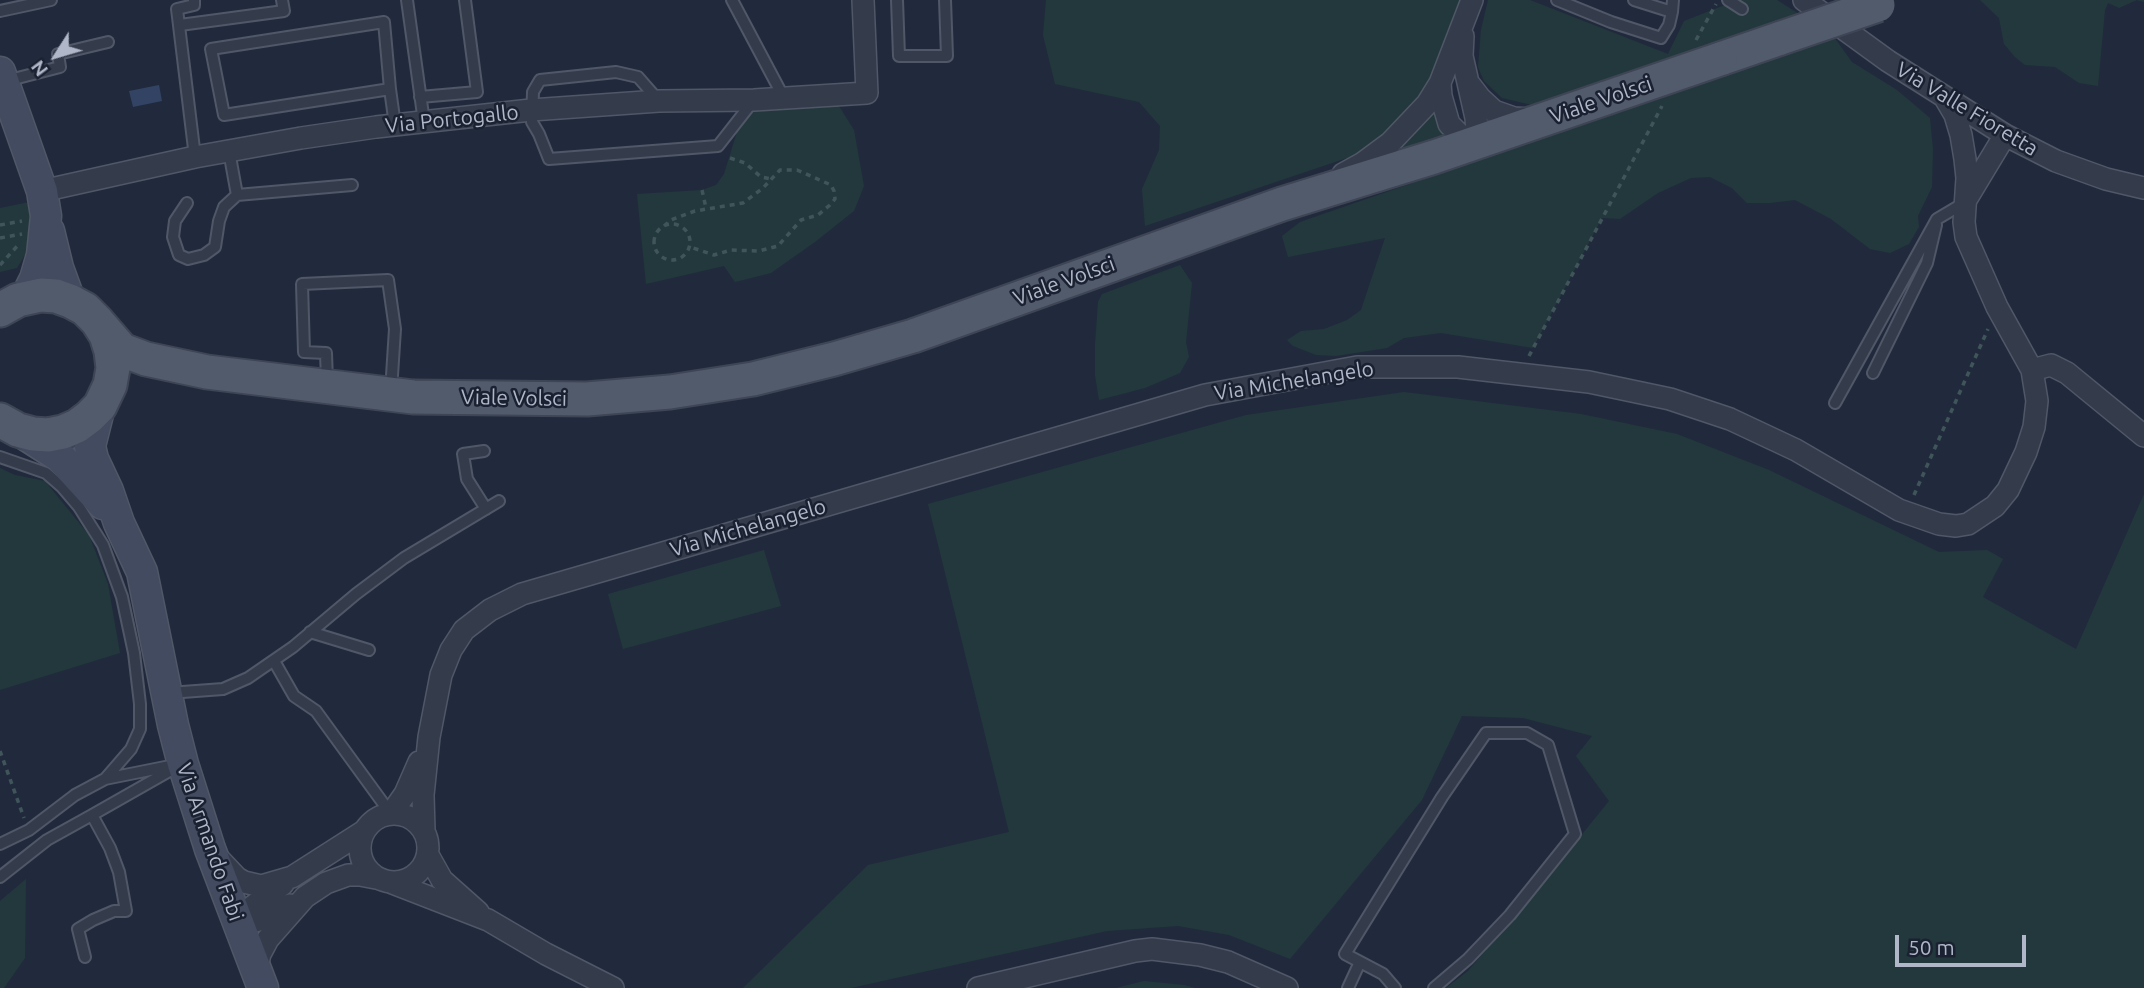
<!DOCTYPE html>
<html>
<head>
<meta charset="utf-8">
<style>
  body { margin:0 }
  #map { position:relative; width:2144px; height:988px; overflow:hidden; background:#212a3c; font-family:Ubuntu,sans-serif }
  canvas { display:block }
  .north { position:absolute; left:21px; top:21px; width:70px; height:70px; -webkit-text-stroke:5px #1a2131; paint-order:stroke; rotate:233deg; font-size:19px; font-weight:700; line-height:28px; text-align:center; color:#b0b7c8 }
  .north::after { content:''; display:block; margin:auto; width:24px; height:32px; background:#b0b7c8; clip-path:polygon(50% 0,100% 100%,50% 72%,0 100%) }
  .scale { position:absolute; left:1895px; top:935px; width:131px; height:32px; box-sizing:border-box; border:4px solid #b0b7c8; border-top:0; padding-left:9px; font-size:21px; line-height:24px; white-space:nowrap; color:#b0b7c8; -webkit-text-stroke:5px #1a2131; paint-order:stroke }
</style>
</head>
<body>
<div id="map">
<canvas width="2144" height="988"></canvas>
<div class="north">N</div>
<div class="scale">50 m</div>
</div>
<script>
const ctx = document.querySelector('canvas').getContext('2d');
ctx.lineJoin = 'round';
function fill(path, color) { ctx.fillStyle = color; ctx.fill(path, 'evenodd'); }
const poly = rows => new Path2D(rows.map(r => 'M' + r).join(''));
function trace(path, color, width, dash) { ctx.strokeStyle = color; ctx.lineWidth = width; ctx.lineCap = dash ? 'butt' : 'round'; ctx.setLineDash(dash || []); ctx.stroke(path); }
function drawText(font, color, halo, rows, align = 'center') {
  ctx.font = font + ' Ubuntu,sans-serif'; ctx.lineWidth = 5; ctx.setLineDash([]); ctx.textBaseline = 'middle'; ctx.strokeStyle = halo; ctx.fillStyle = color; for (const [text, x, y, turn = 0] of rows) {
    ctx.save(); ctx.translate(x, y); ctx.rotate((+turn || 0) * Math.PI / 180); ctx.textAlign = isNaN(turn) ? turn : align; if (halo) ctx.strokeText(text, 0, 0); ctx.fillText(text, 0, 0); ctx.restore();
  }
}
fill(poly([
  [1046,0,1461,0,1429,84,1409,113,1387,137,1359,154,1145,226,1142,189,1159,150,1160,126,1139,102,1055,84,1043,35],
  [1488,0,1530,0,1668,54,1684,21,1738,0,1777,0,1799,14,1543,104,1532,105,1502,98,1484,81,1478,67,1481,30],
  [1980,0,2144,0,2144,2,2137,0,2119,8,2108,3,2105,10,2098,86,2079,83,2055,67,2025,65,2015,57,2004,44,1999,18],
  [1834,37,1852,62,1897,90,1930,118,1933,149,1932,187,1918,216,1919,227,1909,244,1890,253,1870,249,1831,219,1795,200,1770,203,1747,203,1732,188,1710,177,1691,178,1658,193,1620,219,1602,218,1533,348,1441,333,1404,338,1387,348,1336,356,1316,355,1293,346,1287,340,1301,331,1324,329,1347,320,1361,310,1385,238,1288,257,1282,236,1300,222],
  [837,103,854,130,864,186,854,211,815,242,771,273,735,282,724,266,646,284,637,194,702,190,716,185,724,174,737,132,744,118,761,107],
  [1438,103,1449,135,1396,153,1425,122],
  [30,202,37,235,17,268,0,272,0,208],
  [1180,265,1192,283,1186,342,1189,357,1180,373,1145,388,1099,400,1095,375,1095,345,1098,302,1102,294],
  [1404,392,1581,414,1677,434,1769,470,1939,552,1987,550,2003,559,1983,597,2076,649,2144,494,2144,988,1446,988,1468,971,1528,901,1609,801,1576,756,1592,736,1523,718,1462,716,1422,800,1290,959,1229,935,1178,926,1107,931,851,988,743,988,868,865,1009,832,928,504,1246,415],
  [0,468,15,475,45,481,89,535,108,584,120,653,0,690],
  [764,550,781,606,623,649,608,594],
  [26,879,25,958,4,988,0,988,0,901],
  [1144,981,1184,985,1195,988,1116,988]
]), '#23383d');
fill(poly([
  [159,85,162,101,133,107,129,91]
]), '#334364');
const lane = poly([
  [194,0,194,5,177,9,195,157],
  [407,0,424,122],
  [732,0,784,98],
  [897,0,899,56,947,56,945,0],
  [1557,0,1611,22,1661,38,1669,25,1672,12],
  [1634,0,1672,12,1673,0],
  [1728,0,1742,9],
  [0,11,51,0],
  [180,25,284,11,282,0],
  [6,81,60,67,58,54,108,42],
  [390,89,384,22,211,49,224,115,390,89,395,125],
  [420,97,477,92,465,0],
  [659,101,638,77,616,72,540,80,533,92,532,122,539,134,549,159,718,146,754,100],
  [229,151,237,195,352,185],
  [187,203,175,221,173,237,179,255,188,259,204,255,215,247,219,221,224,207,237,195],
  [1873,373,1927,263,1936,225],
  [327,381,326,353,304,352,302,284,388,280,395,329,391,391],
  [1835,403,1937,219,1964,203],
  [484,451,463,454,467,479,486,509],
  [0,457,46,473,62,487,79,507,103,545,122,597,134,653,140,704,140,729,131,749,105,779],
  [310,632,369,650],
  [274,661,294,696,316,711,391,814],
  [169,693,223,689,248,678,293,647,356,594,404,558,499,501],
  [0,844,29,830,75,795,105,779,170,766],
  [0,877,47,840,92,815],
  [85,957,78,929,93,920,114,911,126,911,119,872,110,848,92,815,180,765],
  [1348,988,1360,962],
  [1395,988,1383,974,1345,954,1442,797,1486,733,1527,733,1548,745,1575,834,1510,915,1468,959,1434,988]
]);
const street = poly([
  [1804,0,1888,61,2005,135,2056,161,2106,179,2144,188],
  [1440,83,1441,96,1449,124,1460,135,1474,143,1477,133,1476,118,1462,56,1463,36],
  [1470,85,1480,98,1494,111,1514,118,1530,119],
  [1343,174,1363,163,1390,143,1427,104,1440,83,1472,0],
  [42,191,195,157,301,138,376,127,531,110,659,101,754,100,867,93,863,0],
  [1967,198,2005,135],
  [2032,370,2051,365,2067,373,2144,436],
  '360 848a34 34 0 1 1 68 0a34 34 0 1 1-68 0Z',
  [391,814,405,794,419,762],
  [424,830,423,795,429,737,441,675,451,650,464,630,490,610,522,594,1205,395,1357,367,1458,367,1589,382,1670,399,1730,419,1796,450,1899,510,1939,524,1956,526,1968,524,1995,506,2008,490,2026,452,2034,427,2037,401,2032,370,1997,307,1966,237,1964,222,1967,178,1965,159,1961,135,1955,115,1945,98],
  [428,855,442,880,478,912],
  [219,859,237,878,244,882,261,886,292,877,364,831],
  [390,882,488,920,546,954,613,988],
  [237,923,245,924,259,920,290,905],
  [237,923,248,910,283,884],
  [256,971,260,954,268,939,305,897,326,883,348,875,360,875,381,879],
  [978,988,1135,951,1152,949,1200,955,1228,962,1287,988]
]);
const secondary = poly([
  [0,72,42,191,46,216,42,255,35,279,26,297],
  [49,231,58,268,70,301],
  [100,406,90,446,93,459,108,491,119,523,142,572,173,725,183,764,210,849,263,988],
  [18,430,60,457,103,504]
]);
const primary = poly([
  [1720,59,1781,38],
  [0,310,18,300,41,295,56,296,70,301,85,309,97,321,106,335,111,351,113,368,110,385,100,406,89,417,77,426,63,432,48,435,33,434,18,430,0,420],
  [97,321,122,350,146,359,207,372,413,397,587,399,670,392,753,379,834,359,913,336,1282,204,1434,157,1606,98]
]);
trace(lane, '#505767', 14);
trace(street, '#505767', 24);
trace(secondary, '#505767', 33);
trace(primary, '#3e4555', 37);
trace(poly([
  [1696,40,1716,4],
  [730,158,745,163,761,177,772,179],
  [702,190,706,208],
  '654 242a18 18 0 1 1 36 0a18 18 0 1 1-36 0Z',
  [0,225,22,221],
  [664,226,671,220,695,211,743,203,763,188,780,170,797,170,831,185,834,191,835,199,830,205,818,215,801,220,778,246,759,251,731,250,714,255,690,247],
  [0,238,22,234],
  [0,265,20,243],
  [1529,356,1662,106],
  [1914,495,1988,329],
  [0,751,24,818]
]), '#40555a', 3.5, [5, 5]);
trace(lane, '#343c4c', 10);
trace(street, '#343c4c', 21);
trace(secondary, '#424b5f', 30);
trace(primary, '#525b6c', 33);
const primaryBridge = poly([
  [1781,38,1878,5],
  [1606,98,1720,59]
]);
trace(primaryBridge, '#3e4555', 37, []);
trace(primaryBridge, '#525b6c', 33);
drawText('21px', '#b0b7c8', '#1a2131', [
  ["Viale Volsci",1601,100,-19],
  ["Via Valle Fioretta",1967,109,31],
  ["Via Portogallo",452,119,-6],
  ["Viale Volsci",1064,281,-20],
  ["Via Michelangelo",1294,381,-9],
  ["Viale Volsci",514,398,1],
  ["Via Michelangelo",748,528,-16],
  ["Via Armando Fabi",210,842,71]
]);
</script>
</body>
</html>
